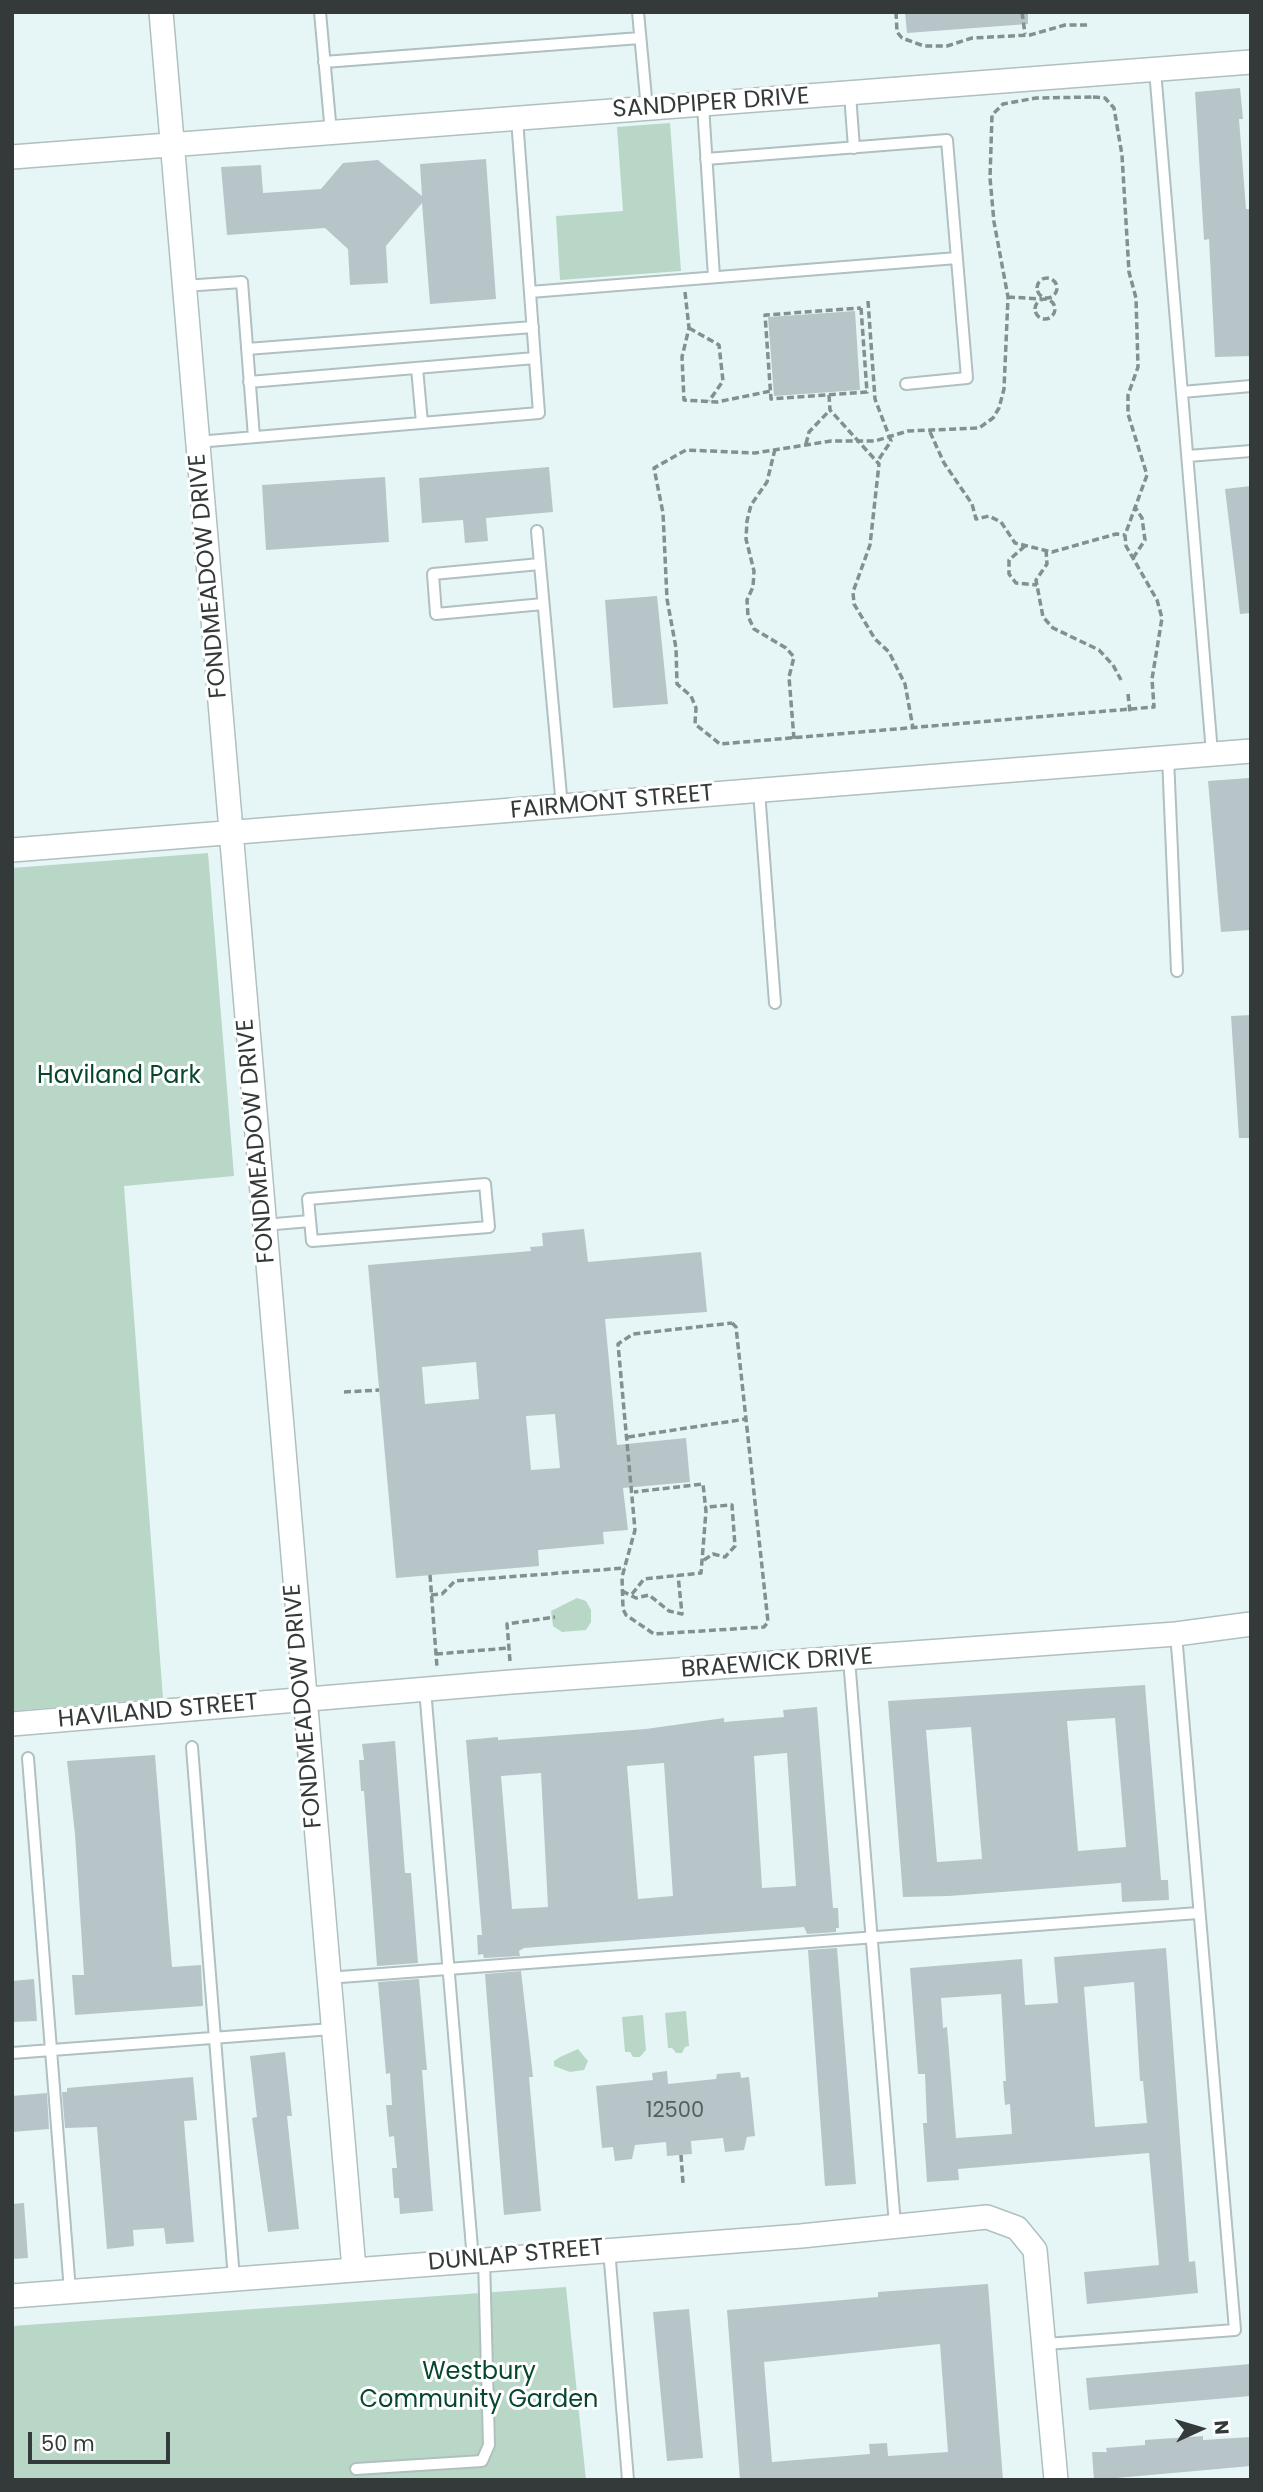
<!DOCTYPE html>
<html>
<head>
<meta charset="utf-8">
<style>
  body { margin:0 }
  #map { position:relative; width:1263px; height:2492px; overflow:hidden; background:#e6f6f6; font-family:Poppins,sans-serif }
  canvas { display:block }
  .frame { position:absolute; inset:0; border:14px solid #343a3a; pointer-events:none }
  .north { position:absolute; left:1165px; top:2394px; width:70px; height:70px; -webkit-text-stroke:5px #fff; paint-order:stroke; rotate:86deg; font-size:19px; font-weight:700; line-height:28px; text-align:center; color:#343a3a }
  .north::after { content:''; display:block; margin:auto; width:24px; height:32px; background:#343a3a; clip-path:polygon(50% 0,100% 100%,50% 72%,0 100%) }
  .scale { position:absolute; left:28px; top:2432px; width:142px; height:32px; box-sizing:border-box; border:4px solid #343a3a; border-top:0; padding-left:9px; font-size:21px; line-height:24px; white-space:nowrap; color:#343a3a; -webkit-text-stroke:5px #fff; paint-order:stroke }
</style>
</head>
<body>
<div id="map">
<canvas width="1263" height="2492"></canvas>
<div class="frame"></div>
<div class="north">N</div>
<div class="scale">50 m</div>
</div>
<script>
const ctx = document.querySelector('canvas').getContext('2d');
ctx.lineJoin = 'round';
function fill(path, color) { ctx.fillStyle = color; ctx.fill(path, 'evenodd'); }
const poly = rows => new Path2D(rows.map(r => 'M' + r).join(''));
function trace(path, color, width, dash) { ctx.strokeStyle = color; ctx.lineWidth = width; ctx.lineCap = dash ? 'butt' : 'round'; ctx.setLineDash(dash || []); ctx.stroke(path); }
function drawText(font, color, halo, rows, align = 'center') {
  ctx.font = font + ' Poppins,sans-serif'; ctx.lineWidth = 6; ctx.setLineDash([]); ctx.textBaseline = 'middle'; ctx.strokeStyle = halo; ctx.fillStyle = color; for (const [text, x, y, turn = 0] of rows) {
    ctx.save(); ctx.translate(x, y); ctx.rotate((+turn || 0) * Math.PI / 180); ctx.textAlign = isNaN(turn) ? turn : align; if (halo) ctx.strokeText(text, 0, 0); ctx.fillText(text, 0, 0); ctx.restore();
  }
}
fill(poly([
  [670,123,681,271,560,280,556,216,623,211,617,127],
  [208,853,234,1176,124,1186,163,1698,12,1711,12,868],
  [577,1598,586,1601,591,1610,591,1622,586,1630,562,1632,553,1626,551,1611],
  [686,2011,689,2046,685,2047,682,2053,676,2053,672,2048,668,2048,665,2013],
  [643,2015,646,2050,640,2057,633,2057,630,2052,625,2052,622,2017],
  [578,2049,588,2061,584,2070,570,2072,554,2066,554,2061,560,2057],
  [566,2287,586,2480,12,2480,12,2326]
]), '#b8d7c6');
fill(poly([
  [905,12,1028,12,1028,24,907,33],
  [1240,88,1243,119,1239,119,1246,209,1251,209,1251,356,1215,357,1209,239,1204,240,1195,92],
  [486,159,496,299,430,304,422,203,386,246,388,283,350,285,348,249,325,228,227,235,221,167,261,165,263,193,321,189,343,163,378,160,422,196,420,164],
  [855,311,860,390,774,396,768,317],
  [549,467,553,512,486,518,488,541,465,543,463,520,422,523,419,478],
  [385,477,389,542,266,550,262,485],
  [1251,486,1251,613,1240,614,1225,489],
  [657,596,668,704,613,708,605,600],
  [1249,778,1251,930,1221,932,1208,781],
  [1251,1015,1251,1138,1239,1138,1231,1016],
  [584,1229,588,1262,701,1252,707,1312,605,1319,617,1445,686,1438,690,1482,623,1488,628,1530,603,1532,604,1544,538,1550,539,1566,396,1578,368,1265,531,1251,530,1247,543,1246,542,1233],
  [476,1362,479,1399,425,1404,422,1367],
  [555,1414,560,1468,531,1470,526,1416],
  [1145,1685,1161,1880,1168,1880,1169,1900,1122,1902,1121,1883,949,1896,903,1897,888,1701],
  [1115,1718,1126,1847,1078,1851,1067,1721],
  [971,1727,982,1859,937,1862,926,1730],
  [817,1707,833,1908,838,1908,839,1928,836,1928,836,1932,807,1934,804,1927,524,1948,519,1951,520,1956,484,1958,483,1954,478,1955,477,1935,482,1935,466,1740,498,1737,498,1740,646,1729,724,1718,724,1722,784,1717,783,1710],
  [787,1753,796,1886,762,1888,754,1756],
  [664,1763,673,1896,638,1899,627,1766],
  [541,1773,548,1907,512,1909,501,1776],
  [395,1741,405,1873,411,1873,418,1963,377,1966,364,1791,361,1791,359,1760,364,1760,362,1744],
  [155,1755,172,1967,201,1965,203,2006,75,2015,72,1975,84,1975,75,1834,67,1761],
  [837,1948,856,2184,825,2186,808,1950],
  [1166,1948,1189,2262,1195,2261,1198,2293,1087,2304,1084,2272,1159,2265,1149,2153,958,2169,959,2180,927,2182,923,2123,927,2123,925,2074,918,2074,910,1968,1022,1959,1025,2005,1058,2003,1054,1957],
  [1134,1982,1140,2081,1143,2081,1147,2123,1095,2127,1084,1987],
  [1001,1994,1006,2081,1003,2081,1005,2105,1010,2104,1012,2134,956,2138,947,2027,943,2028,941,1998],
  [521,1971,533,2077,529,2077,541,2211,504,2215,485,1974],
  [34,1979,37,2021,12,2022,12,1981],
  [419,1979,427,2070,422,2070,433,2211,400,2214,399,2198,394,2198,392,2168,397,2168,394,2136,389,2137,386,2105,392,2105,390,2073,386,2074,378,1982],
  [285,2052,292,2116,287,2116,299,2229,268,2232,252,2118,257,2117,250,2056],
  [667,2071,668,2084,716,2079,717,2074,740,2072,741,2078,749,2077,755,2136,747,2137,744,2150,725,2152,723,2138,691,2141,692,2154,667,2156,666,2142,635,2145,632,2159,615,2161,613,2147,602,2148,596,2086,653,2080,652,2073],
  [193,2077,197,2120,184,2121,194,2242,166,2244,164,2228,133,2230,134,2246,107,2249,97,2127,65,2128,62,2092,67,2092,67,2088],
  [47,2093,49,2129,12,2132,12,2096],
  [24,2203,28,2258,12,2259,12,2204],
  [988,2284,1003,2480,740,2480,727,2310,878,2297,878,2292],
  [940,2344,948,2452,888,2456,887,2443,869,2444,870,2454,772,2462,764,2362],
  [689,2309,703,2458,667,2461,653,2312],
  [1251,2364,1251,2396,1089,2410,1086,2378],
  [1203,2436,1203,2440,1251,2437,1251,2466,1094,2480,1092,2452,1107,2452,1106,2448,1145,2445,1145,2440]
]), '#b7c5c9');
const lane = poly([
  [320,12,331,133],
  [638,12,647,109],
  [324,62,640,38],
  [1155,70,1212,753],
  [850,94,854,148],
  [703,105,714,277],
  [706,159,947,140,967,378,906,384],
  [184,286,242,282,254,437],
  [530,292,957,258],
  [247,349,533,327],
  [417,368,422,423],
  [249,382,535,358],
  [1182,392,1251,386],
  [197,442,539,413,517,119],
  [1188,456,1251,451],
  [537,531,562,807],
  [540,564,433,574,436,614,543,604],
  [1168,757,1177,971],
  [759,791,775,1003],
  [485,1184,489,1227,312,1241,308,1199,485,1184],
  [264,1225,310,1221],
  [849,1659,895,2225],
  [425,1689,473,2260],
  [192,1747,234,2279],
  [28,1758,70,2291],
  [327,1978,1198,1913],
  [12,2053,332,2029],
  [609,2249,628,2480],
  [1046,2344,1235,2330,1176,1634],
  [356,2469,482,2461,489,2445,484,2259]
]);
const street = poly([
  [161,12,354,2269],
  [12,157,1251,62],
  [12,850,1251,751],
  [12,1724,511,1682,1176,1634,1251,1624],
  [12,2296,801,2236,987,2217,1017,2228,1035,2250,1056,2480]
]);
trace(lane, '#b0bfc0', 14);
trace(street, '#b0bfc0', 26);
trace(poly([
  [896,12,897,32,902,38,924,46,947,46,972,38,1030,35,1065,25,1090,25],
  [1022,12,1025,34],
  [1093,97,1105,98,1114,108,1122,155,1129,272,1136,298,1138,367,1128,395,1128,414,1147,475,1125,535,1126,546,1157,600,1162,618,1152,679,1154,707,720,744,695,724,696,708,691,696,677,684,676,648,667,599,663,513,654,468,686,450,755,453,831,441,875,441,908,431,979,428,993,418,999,408,1004,389,1008,297,994,222,990,178,992,115,1003,104,1036,98,1093,97],
  '1037 288a10 10 0 1 1 20 0a10 10 0 1 1-20 0Z',
  [685,292,689,328,682,357,684,400,717,402,771,391],
  [1008,297,1042,299],
  '1035 309a10 10 0 1 1 20 0a10 10 0 1 1-20 0Z',
  [868,301,875,399,891,441,877,462],
  [861,308,867,392,771,399,765,315,861,308],
  [689,328,719,345,723,381,709,401],
  [829,395,830,410,879,464,870,545,853,592,854,604,875,639,889,652,905,684,913,728],
  [930,432,944,463,972,504,976,519,989,516,1001,522,1015,543,1052,552,1116,534,1125,535],
  [806,444,809,432,830,410],
  [775,449,767,482,751,505,747,521,746,539,754,571,753,587,747,600,748,616,754,629,786,648,794,657,789,677,794,739],
  [1025,546,1009,560,1009,574,1016,583,1037,585],
  [1046,550,1047,564,1036,580,1043,617,1053,628,1099,650,1113,665,1121,680],
  [1133,558,1145,540,1142,518,1135,507],
  [1128,694,1130,712],
  [732,1323,736,1327,768,1622,764,1627,654,1634,626,1615,623,1609,622,1577,635,1530,618,1344,633,1334,732,1323],
  [344,1392,379,1390],
  [628,1437,746,1419],
  [704,1560,713,1554,725,1557,735,1546,732,1505,705,1507],
  [430,1575,437,1667],
  [622,1591,636,1598,649,1595,669,1611,682,1614,678,1575],
  [632,1594,644,1579,701,1573,706,1511,703,1484,634,1492],
  [431,1595,442,1594,455,1581,625,1568],
  [436,1654,509,1648],
  [510,1661,507,1624,555,1617],
  [681,2155,683,2183]
]), '#848f8f', 3.5, [7, 3.5]);
trace(lane, '#fff', 10);
trace(street, '#fff', 23);
drawText('21px', '#555d5e', null, [
  ["12500",675,2112]
]);
drawText('24px', '#343a3a', '#fff', [
  ["SANDPIPER DRIVE",711,104,-4],
  ["FONDMEADOW DRIVE",209,576,-95],
  ["FAIRMONT STREET",612,803,-5],
  ["FONDMEADOW DRIVE",257,1141,-95],
  ["BRAEWICK DRIVE",777,1664,-4],
  ["FONDMEADOW DRIVE",304,1706,-95],
  ["HAVILAND STREET",158,1712,-5],
  ["DUNLAP STREET",516,2256,-5]
]);
drawText('24px', '#06482f', '#fff', [
  ["Haviland Park",119,1077],
  ["Westbury",479,2373],
  ["Community Garden",479,2401]
]);
</script>
</body>
</html>
